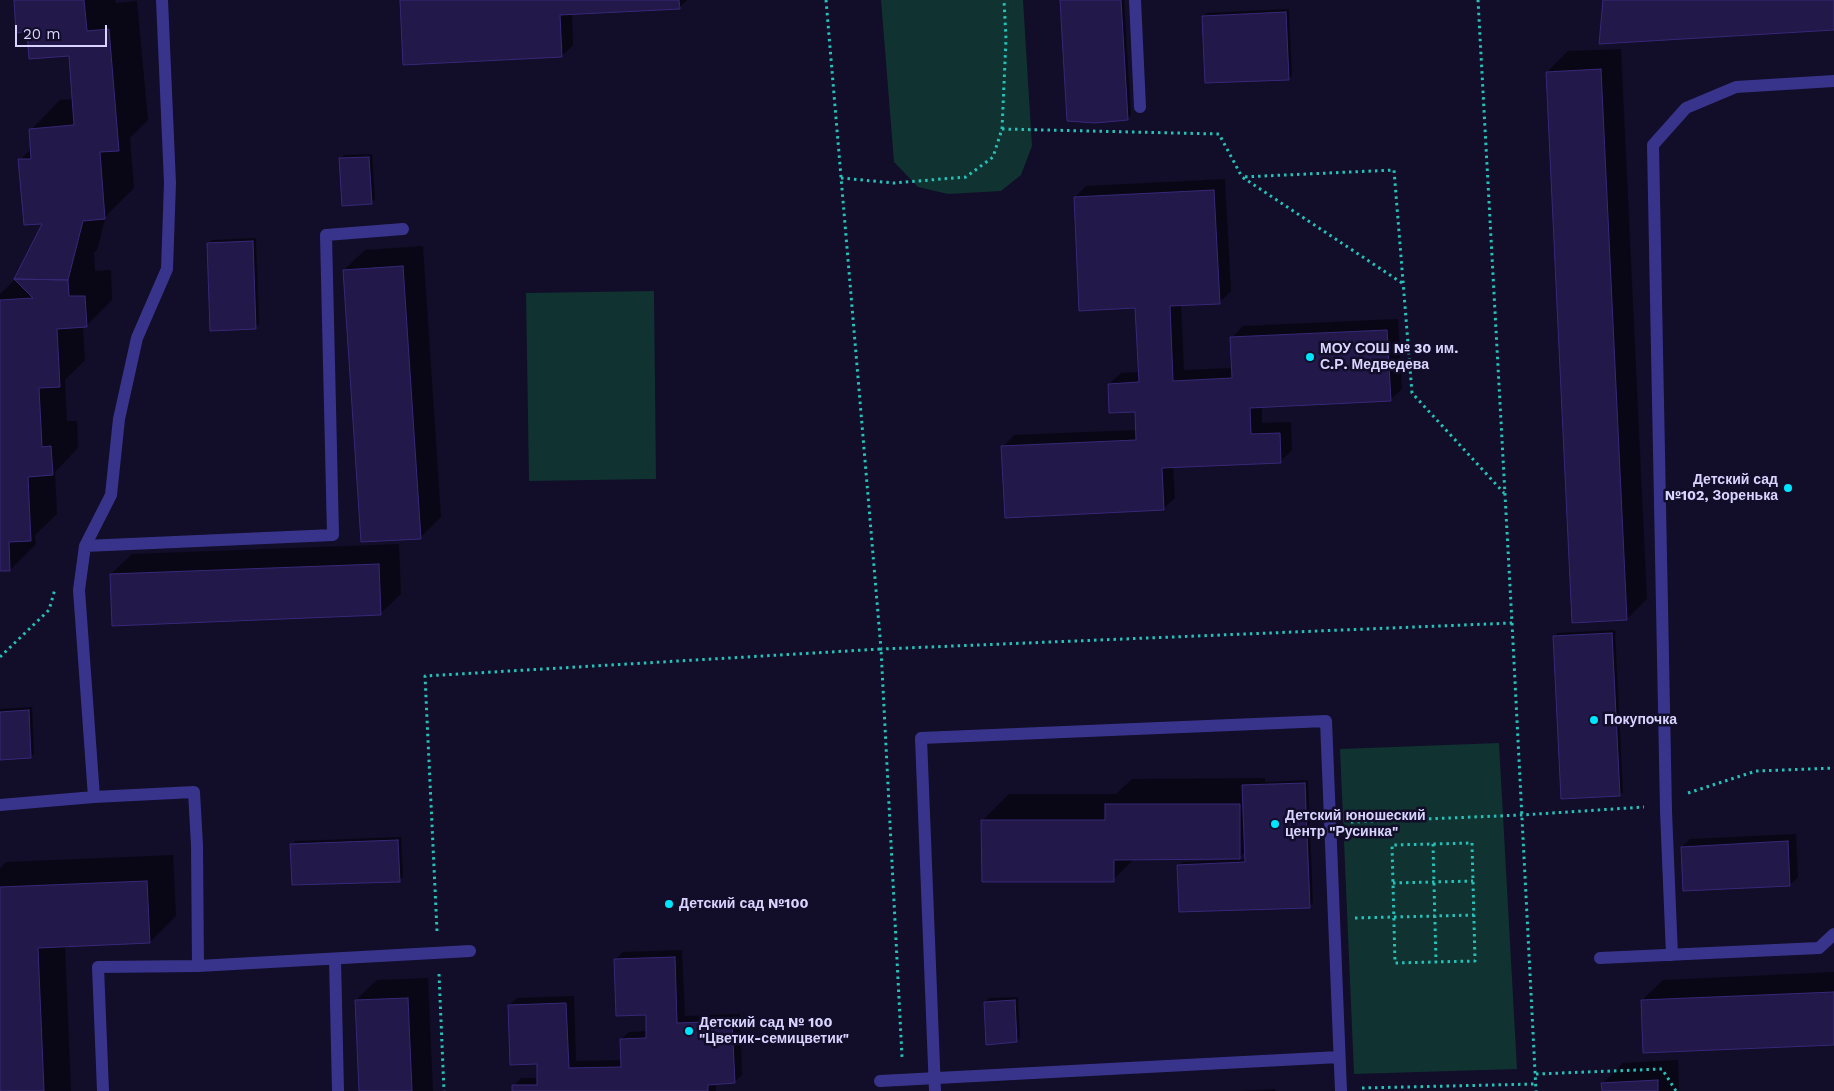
<!DOCTYPE html>
<html>
<head>
<meta charset="utf-8">
<style>
  body { margin:0 }
  #map { position:relative; width:1834px; height:1091px; overflow:hidden; background:#120d28; font-family:"Work Sans",sans-serif }
  canvas { display:block }
  .scale { position:absolute; left:15px; top:25px; width:92px; height:22px; box-sizing:border-box; border:2px solid #d9d4ff; border-top:0; padding-left:6px; font-size:15px; line-height:18px; white-space:nowrap; color:#d9d4ff; -webkit-text-stroke:4px #120d28; paint-order:stroke }
</style>
</head>
<body>
<div id="map">
<canvas width="1834" height="1091"></canvas>
<div class="scale">20 m</div>
</div>
<script>
const ctx = document.querySelector('canvas').getContext('2d');
ctx.lineJoin = 'round';
function fill(path, color) { ctx.fillStyle = color; ctx.fill(path, 'evenodd'); }
const poly = rows => new Path2D(rows.map(r => 'M' + r).join(''));
function trace(path, color, width, dash) { ctx.strokeStyle = color; ctx.lineWidth = width; ctx.lineCap = dash ? 'butt' : 'round'; ctx.setLineDash(dash || []); ctx.stroke(path); }
function drawText(font, color, halo, rows, align = 'center') {
  ctx.font = font + ' "Work Sans",sans-serif'; ctx.lineWidth = 5; ctx.setLineDash([]); ctx.textBaseline = 'middle'; ctx.strokeStyle = halo; ctx.fillStyle = color; for (const [text, x, y, turn = 0] of rows) {
    ctx.save(); ctx.translate(x, y); ctx.rotate((+turn || 0) * Math.PI / 180); ctx.textAlign = isNaN(turn) ? turn : align; if (halo) ctx.strokeText(text, 0, 0); ctx.fillText(text, 0, 0); ctx.restore();
  }
}
fill(poly([
  [881,0,1023,0,1032,146,1021,175,1001,191,948,194,918,187,894,162],
  [654,291,656,479,529,481,526,293],
  [1499,743,1517,1069,1354,1074,1340,749]
]), '#103231');
fill(poly([
  [15,0,115,0,116,3,137,1,148,120,130,138,134,188,106,216,97,250,94,253,95,271,111,270,112,300,86,326,83,326,85,360,65,380,67,421,77,421,78,448,55,472,57,514,35,535,36,544,10,570,0,570,0,294,16,279,45,222,20,160,32,148,31,130,60,100,74,99,70,55,28,31],
  [401,0,687,0,679,8,572,13,573,45,562,56],
  [1061,0,1124,0,1131,115,1128,118],
  [1289,9,1292,75,1289,79,1203,16,1207,13],
  [1621,49,1647,599,1627,619,1547,72,1568,51],
  [372,154,375,199,371,203,341,158,344,155],
  [1225,179,1231,291,1219,303,1181,304,1184,370,1233,368,1232,338,1243,326,1398,319,1402,389,1390,400,1262,406,1262,423,1291,422,1292,450,1280,462,1173,466,1175,498,1163,509,1003,447,1014,435,1137,430,1136,411,1109,384,1121,373,1140,372,1136,307,1075,197,1086,186],
  [256,238,259,324,256,328,208,244,212,240],
  [423,246,441,517,420,538,344,270,365,250],
  [399,544,401,594,380,614,111,574,132,554],
  [1615,630,1623,792,1620,795,1554,636,1557,633],
  [32,707,34,754,30,757,0,758,0,709],
  [1265,778,1265,782,1308,780,1313,903,1310,906,1179,865,1182,862,1227,860,1227,858,1135,858,1113,880,983,820,1009,794,1116,794,1132,779],
  [1246,851,1246,859,1238,860,1240,857],
  [1796,834,1798,877,1790,885,1682,847,1690,839],
  [401,837,403,877,399,880,292,844,295,841],
  [173,855,176,916,150,942,65,945,71,1091,0,1091,0,868,6,862],
  [682,950,685,1016,740,1014,742,1075,734,1082,716,1083,716,1091,513,1091,513,1086,521,1078,538,1078,538,1063,509,1005,517,998,574,996,576,1061,622,1060,621,1039,629,1032,647,1031,647,1013,616,959,623,952],
  [1834,972,1834,1044,1642,1000,1663,980],
  [428,978,433,1091,360,1091,356,1000,377,980],
  [1018,997,1020,1038,1017,1041,985,1002,989,998],
  [1678,1060,1679,1091,1603,1091,1603,1083,1623,1063],
  [1275,1089,1275,1091,1239,1091]
]), '#0007');
const building = poly([
  [14,0,84,0,87,31,109,29,119,151,100,152,105,219,83,221,68,280,14,279,42,224,24,225,18,159,31,159,29,129,74,125,69,56,29,59,27,32,16,33,14,0],
  [400,0,679,0,680,9,560,15,562,57,403,65,400,0],
  [1060,0,1121,0,1128,120,1095,123,1067,121,1060,0],
  [1603,0,1834,0,1834,30,1599,44,1603,0],
  [1286,12,1289,80,1205,83,1202,16,1286,12],
  [1601,69,1627,620,1572,623,1546,72,1601,69],
  [369,157,372,204,342,206,339,158,369,157],
  [1214,190,1220,304,1170,306,1173,381,1232,378,1230,337,1387,330,1391,401,1250,408,1251,434,1280,433,1281,463,1162,468,1164,510,1005,518,1001,446,1136,440,1135,412,1109,413,1108,384,1139,382,1135,308,1079,311,1074,197,1214,190],
  [253,241,256,329,210,331,207,243,253,241],
  [403,266,421,539,361,542,343,270,403,266],
  [14,279,68,280,69,296,85,296,87,327,57,329,60,387,39,388,42,447,51,446,53,475,28,477,31,541,9,542,10,571,0,571,0,300,33,298,14,279],
  [379,564,381,615,112,626,110,574,379,564],
  [1612,633,1620,796,1561,799,1553,636,1612,633],
  [29,710,31,758,0,760,0,712,29,710],
  [1305,783,1310,908,1179,912,1177,865,1245,862,1242,785,1305,783],
  [1105,804,1240,804,1240,859,1114,860,1114,882,982,882,981,820,1105,820,1105,804],
  [398,840,400,882,292,885,290,844,398,840],
  [1788,841,1790,886,1683,891,1681,847,1788,841],
  [147,881,150,943,38,948,44,1091,0,1091,0,887,147,881],
  [675,957,677,1023,732,1021,735,1083,708,1085,708,1091,512,1091,512,1085,537,1085,537,1064,510,1065,508,1005,566,1003,569,1068,621,1067,620,1039,646,1038,646,1015,616,1016,614,959,675,957],
  [1834,992,1834,1045,1643,1053,1641,1000,1834,992],
  [408,998,412,1091,359,1091,355,1000,408,998],
  [1015,1000,1017,1042,986,1045,984,1002,1015,1000],
  [1658,1080,1658,1091,1602,1091,1601,1083,1658,1080]
]);
fill(building, '#22184a');
trace(building, '#382878', 1);
trace(poly([
  [826,0,881,649,1512,623,1478,0],
  [1002,129,1219,134,1242,177],
  [841,178,894,183,966,177,993,157,1002,129,1006,39,1004,0],
  [1402,283,1242,177,1394,170,1412,393,1504,493],
  [1512,623,1536,1091],
  [0,657,49,610,55,589],
  [1688,793,1756,771,1834,768],
  [1351,822,1522,815,1644,807],
  [1472,843,1475,961,1395,963,1392,845,1472,843],
  [1433,844,1436,962],
  [1393,883,1473,881],
  [1355,918,1474,915],
  [437,931,425,676,881,649,902,1057],
  [439,974,444,1091],
  [1536,1074,1662,1069,1676,1091],
  [1362,1088,1536,1084]
]), '#25c2b9', 3, [2.5, 4]);
trace(poly([
  [1135,0,1140,107],
  [85,546,333,535,326,235,403,229],
  [94,797,79,590,85,546,111,495,119,419,137,338,167,269,170,183,162,0],
  [0,805,94,797,194,792,197,845,198,966,98,967,103,1091],
  [1672,955,1666,811,1653,145,1686,108,1736,87,1834,81],
  [1600,958,1819,948,1834,934],
  [335,959,338,1091],
  [198,966,470,951],
  [880,1081,1339,1057],
  [935,1091,921,738,1326,721,1341,1091]
]), '#38348b', 12);
for (const [x, y, r, color] of [
  [1310,357,5,"#00e5ff"],
  [1788,488,5,"#00e5ff"],
  [1594,720,5,"#00e5ff"],
  [1275,824,5,"#00e5ff"],
  [669,904,5,"#00e5ff"],
  [689,1031,5,"#00e5ff"]
]) { const dot = new Path2D(); dot.arc(x, y, r, 0, 2 * Math.PI); ctx.fillStyle = color; ctx.fill(dot); trace(dot, '#120d28', 2); }
drawText('bold 14px', '#d9d4ff', '#120d28', [
  ["МОУ СОШ № 30 им.",1320,349],
  ["С.Р. Медведева",1320,365],
  ["Детский сад",1778,480,"right"],
  ["№102, Зоренька",1778,496,"right"],
  ["Покупочка",1604,720],
  ["Детский юношеский",1285,816],
  ["центр \"Русинка\"",1285,832],
  ["Детский сад №100",679,904],
  ["Детский сад № 100",699,1023],
  ["\"Цветик-семицветик\"",699,1039]
], 'left');
</script>
</body>
</html>
